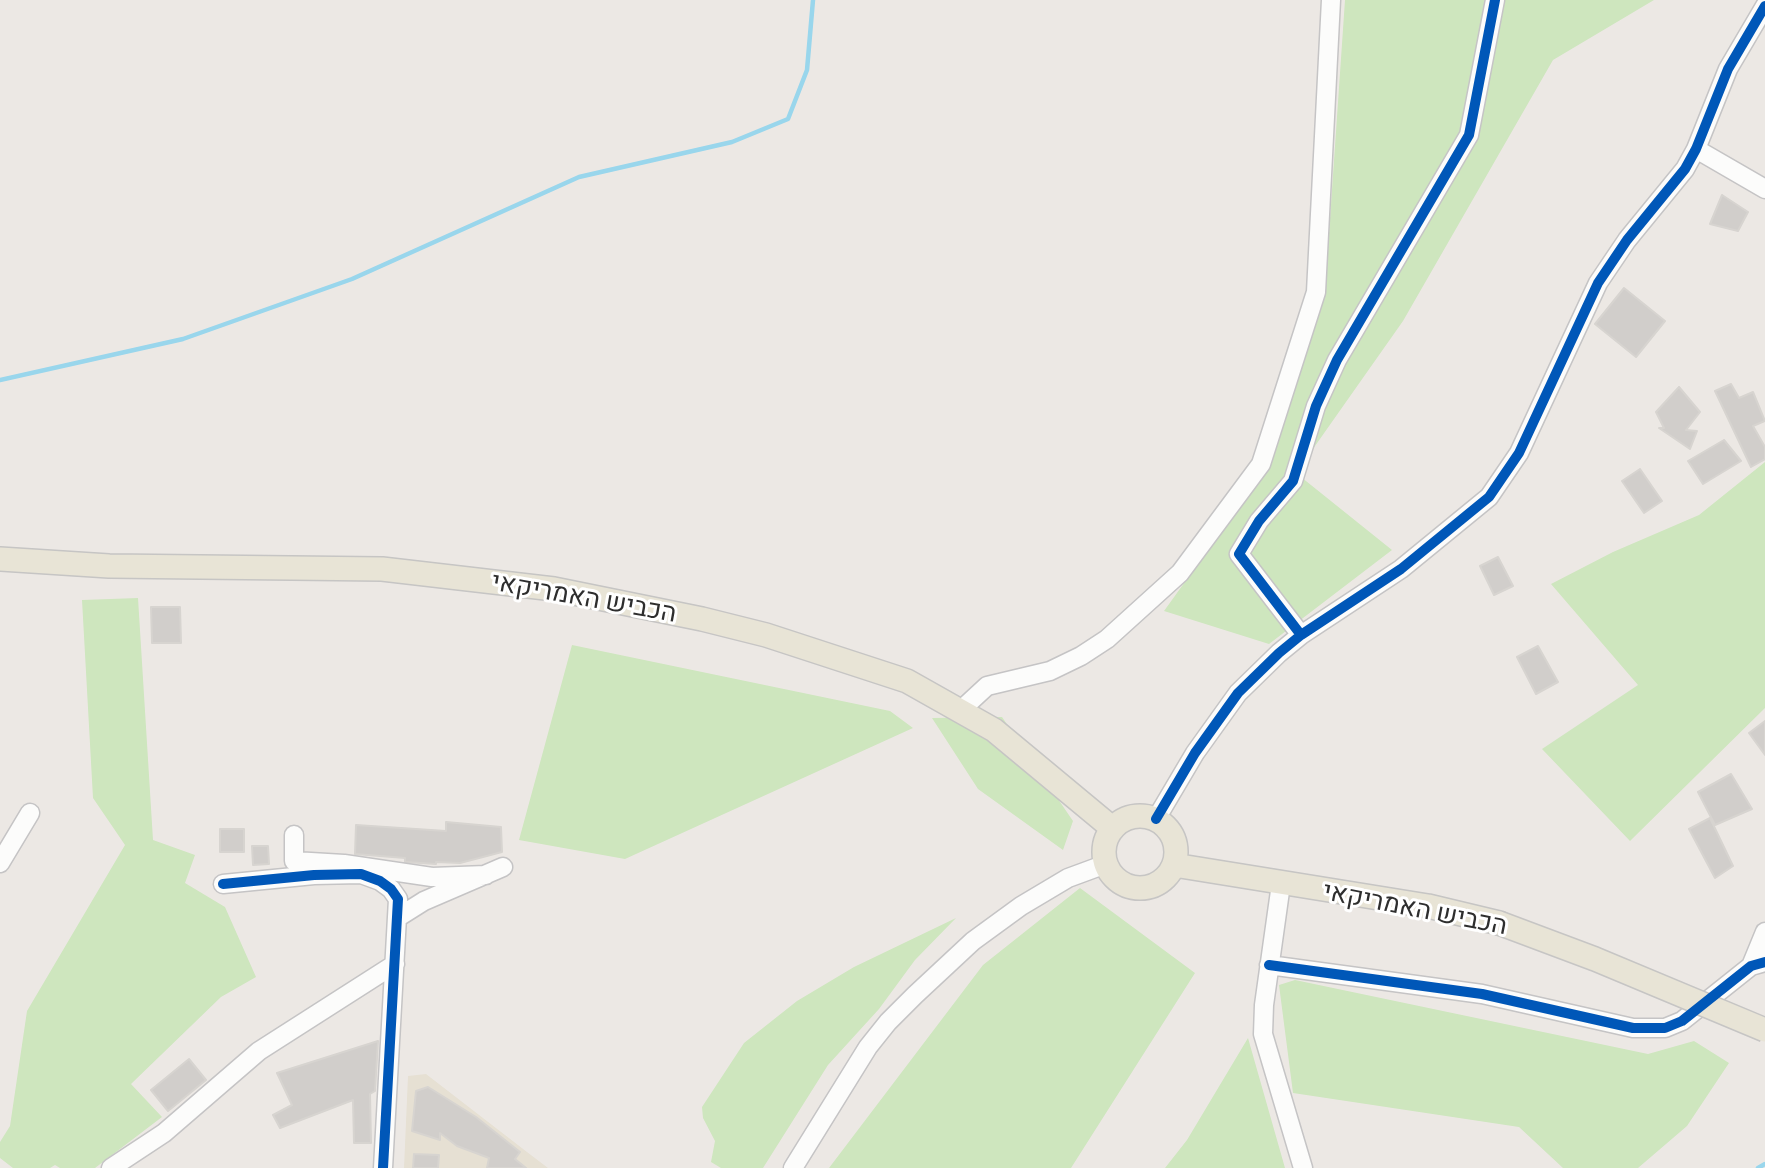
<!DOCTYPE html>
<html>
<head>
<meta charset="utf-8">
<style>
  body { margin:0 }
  canvas { display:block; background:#ece8e4 }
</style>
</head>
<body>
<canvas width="1765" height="1168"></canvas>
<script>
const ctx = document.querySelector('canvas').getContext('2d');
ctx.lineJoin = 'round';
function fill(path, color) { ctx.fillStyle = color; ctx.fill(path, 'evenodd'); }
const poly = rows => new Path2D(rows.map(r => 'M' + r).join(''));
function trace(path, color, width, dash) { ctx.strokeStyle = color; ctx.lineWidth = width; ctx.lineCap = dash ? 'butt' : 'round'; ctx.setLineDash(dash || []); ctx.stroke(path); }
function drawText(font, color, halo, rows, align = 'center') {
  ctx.font = font + ' Cabin,Heebo,sans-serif'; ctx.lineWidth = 6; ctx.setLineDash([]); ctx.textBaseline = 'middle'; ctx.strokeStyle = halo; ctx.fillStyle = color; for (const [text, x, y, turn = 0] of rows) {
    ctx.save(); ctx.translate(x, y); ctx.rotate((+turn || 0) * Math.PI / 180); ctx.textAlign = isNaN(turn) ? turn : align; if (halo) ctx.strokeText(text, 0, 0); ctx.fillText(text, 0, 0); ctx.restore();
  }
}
fill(poly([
  [426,1074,527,1152,548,1168,404,1168,408,1076]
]), '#e6e0d3');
fill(poly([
  [1345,0,1654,0,1553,60,1403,321,1296,473,1392,550,1269,644,1164,611,1267,468,1325,292],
  [1765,462,1765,708,1630,841,1542,749,1638,685,1551,584,1613,552,1699,515],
  [138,598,153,840,195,855,185,883,225,907,256,977,221,997,131,1084,162,1117,95,1168,60,1168,55,1165,50,1168,13,1168,0,1158,0,1142,10,1126,27,1011,125,845,93,798,82,600],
  [572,645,890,711,913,728,625,859,519,840],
  [1002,717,1073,821,1063,850,978,789,932,718],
  [1080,888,1195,973,1071,1168,829,1168,983,965],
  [956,918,915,960,879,1009,828,1065,763,1168,721,1168,711,1162,715,1141,703,1118,702,1107,744,1043,797,1001,854,967],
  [1295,980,1648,1054,1694,1041,1729,1063,1687,1126,1638,1168,1563,1168,1519,1127,1293,1093,1279,985],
  [1248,1038,1285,1168,1165,1168,1187,1140]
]), '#cee6be');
trace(poly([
  [0,380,183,339,352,279,579,177,732,142,788,119,807,70,813,0],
  [1758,1168,1765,1164]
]), '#99d6ec', 4.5);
const building = poly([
  [1722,195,1748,212,1738,231,1710,224,1722,195],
  [1624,288,1665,321,1636,357,1595,324,1624,288],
  [1731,384,1739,398,1753,392,1765,421,1753,426,1765,447,1765,459,1751,467,1715,391,1731,384],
  [1679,387,1700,412,1686,430,1697,431,1690,449,1659,428,1664,428,1656,412,1679,387],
  [1724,440,1741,461,1703,484,1688,461,1724,440],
  [1640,469,1662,501,1644,513,1622,481,1640,469],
  [1498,557,1513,586,1494,595,1480,566,1498,557],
  [151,607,180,607,181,643,152,643,151,607],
  [1538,646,1558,682,1536,694,1517,657,1538,646],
  [1765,721,1765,755,1749,733,1765,721],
  [1731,774,1752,809,1715,825,1698,792,1731,774],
  [1710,818,1733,866,1715,878,1689,829,1710,818],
  [446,822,501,827,502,852,460,863,436,862,436,864,405,862,405,858,355,854,356,825,446,831,446,822],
  [220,829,244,829,244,852,220,852,220,829],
  [252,846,268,846,269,864,253,865,252,846],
  [378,1041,375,1091,370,1094,371,1143,354,1143,353,1100,280,1128,273,1115,292,1105,277,1073,378,1041],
  [189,1059,206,1080,168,1111,151,1090,189,1059],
  [428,1087,476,1117,520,1152,515,1159,526,1168,487,1168,489,1158,457,1146,440,1133,440,1140,412,1131,416,1091,428,1087],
  [414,1154,439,1155,438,1168,413,1168,414,1154]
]);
fill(building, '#d1cecb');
trace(building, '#d7d4d0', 2);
const minor = poly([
  [1696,149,1765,189],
  [1301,635,1239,554,1259,521,1293,481,1316,406,1337,360,1469,135,1495,0],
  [961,710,987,686,1050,671,1081,656,1107,639,1180,573,1261,464,1316,292,1331,0],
  [1156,819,1195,753,1238,693,1279,653,1301,635,1401,569,1489,497,1519,453,1598,283,1627,240,1685,169,1696,149,1728,69,1765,6],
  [294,835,294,861,344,864,432,877,486,875],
  [0,863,30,813],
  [223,884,314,875,361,874,380,881,391,889,398,899,383,1168],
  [1281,884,1264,1005,1263,1034,1303,1168],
  [397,918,424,901,503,867],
  [1269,965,1482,994,1633,1028,1665,1028,1682,1021,1751,966,1765,962],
  [1751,966,1765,932],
  [111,1168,164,1133,259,1051,395,964],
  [793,1168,868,1047,888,1022,915,995,973,941,1021,906,1068,878,1106,864]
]);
const major = poly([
  [0,559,109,566,382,569,554,589,702,619,766,635,907,681,994,730,1112,828],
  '1104 852a36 36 0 1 1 72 0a36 36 0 1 1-72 0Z',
  [1174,865,1428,906,1499,923]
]);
trace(minor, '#c5c4c5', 21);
trace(major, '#c6c5c4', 26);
trace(minor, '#fcfcfb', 18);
trace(major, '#e8e4d6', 23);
const majorBridge = poly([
  [1499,923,1595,959,1765,1030]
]);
trace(majorBridge, '#c6c5c4', 26, []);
trace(majorBridge, '#e8e4d6', 23);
trace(poly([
  [1301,635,1239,554,1259,521,1293,481,1316,406,1337,360,1469,135,1495,0],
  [1156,819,1195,753,1238,693,1279,653,1301,635,1401,569,1489,497,1519,453,1598,283,1627,240,1685,169,1696,149,1728,69,1765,6],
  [223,884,314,875,361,874,380,881,391,889,398,899,383,1168],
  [1269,965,1482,994,1633,1028,1665,1028,1682,1021,1751,966,1765,962]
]), '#0057b8', 10);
drawText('26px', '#2e2e2e', '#fff', [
  ["הכביש האמריקאי",584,598,10],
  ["הכביש האמריקאי",1415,909,11]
]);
</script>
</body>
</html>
